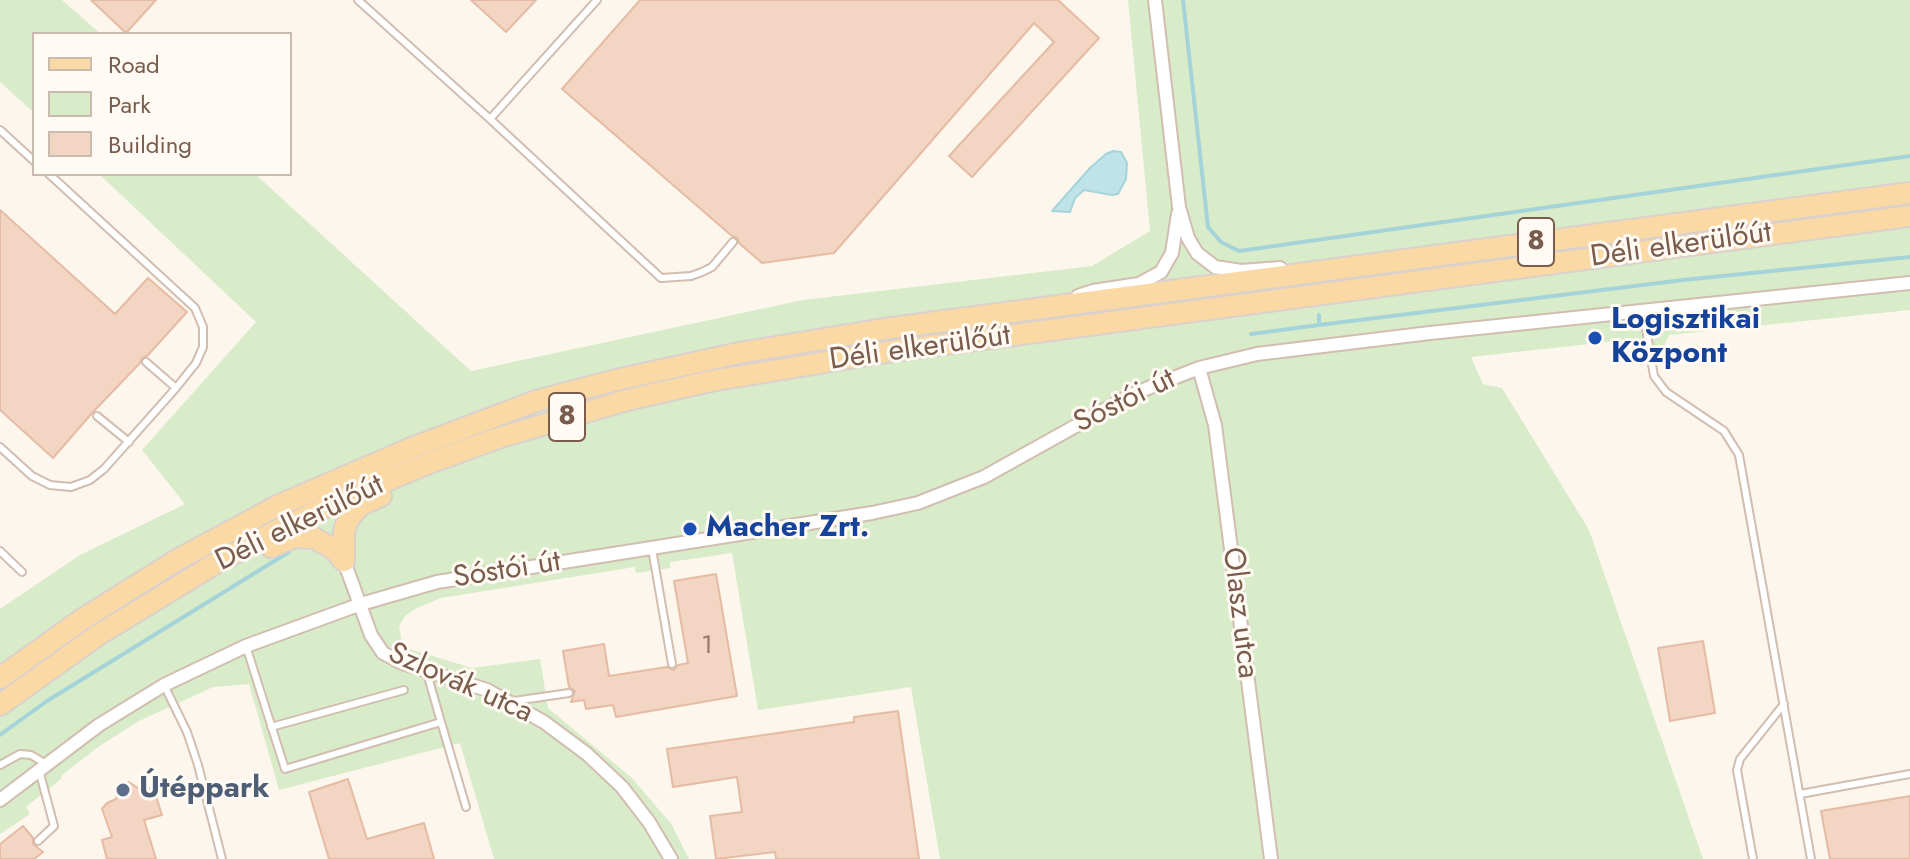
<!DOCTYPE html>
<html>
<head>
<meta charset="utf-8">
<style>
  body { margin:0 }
  #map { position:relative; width:1910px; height:859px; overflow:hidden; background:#fdf6ec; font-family:Jost,sans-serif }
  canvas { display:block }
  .legend { position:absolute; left:32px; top:32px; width:260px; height:144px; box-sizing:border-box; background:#fffaf3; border:2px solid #cabbb1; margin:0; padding:10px 14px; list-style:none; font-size:24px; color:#7a5c4d }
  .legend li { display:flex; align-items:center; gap:16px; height:40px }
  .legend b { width:40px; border:2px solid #cabbb1 }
</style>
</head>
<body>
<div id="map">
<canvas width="1910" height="859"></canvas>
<ul class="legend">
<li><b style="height:10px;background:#fbd9a5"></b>Road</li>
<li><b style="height:22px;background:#d8ecc9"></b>Park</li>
<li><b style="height:22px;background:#f3d5c3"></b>Building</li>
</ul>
</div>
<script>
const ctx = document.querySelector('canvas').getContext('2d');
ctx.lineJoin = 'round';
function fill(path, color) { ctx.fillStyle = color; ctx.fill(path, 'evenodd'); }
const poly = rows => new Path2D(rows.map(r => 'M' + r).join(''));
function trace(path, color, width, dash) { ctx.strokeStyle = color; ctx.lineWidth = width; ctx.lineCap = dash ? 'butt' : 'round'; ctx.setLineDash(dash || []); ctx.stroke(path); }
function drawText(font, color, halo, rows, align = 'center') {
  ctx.font = font + ' Jost,sans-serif'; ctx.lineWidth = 6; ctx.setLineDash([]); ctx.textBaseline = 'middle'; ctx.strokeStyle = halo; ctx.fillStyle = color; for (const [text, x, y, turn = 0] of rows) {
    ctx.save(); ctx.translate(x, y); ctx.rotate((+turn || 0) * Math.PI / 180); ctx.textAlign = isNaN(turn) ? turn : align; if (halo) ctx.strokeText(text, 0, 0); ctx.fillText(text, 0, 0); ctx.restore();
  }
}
fill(poly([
  [0,0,62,0,101,34,34,34,34,113,0,82],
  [1128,0,1910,0,1910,310,1669,335,1663,348,1637,351,1625,340,1471,357,1483,384,1502,388,1589,530,1703,859,940,859,911,687,758,710,732,553,670,562,670,568,636,573,635,567,441,598,415,609,405,616,399,626,402,642,410,649,472,668,540,659,548,708,632,778,672,825,689,859,494,859,460,743,279,790,249,684,213,687,137,722,98,747,62,775,61,779,26,807,30,814,0,834,0,609,80,555,185,504,142,450,256,322,99,174,255,174,471,371,803,300,1092,266,1150,231]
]), '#d8ecc9');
const water = poly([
  [1113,151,1121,152,1127,163,1126,179,1118,194,1112,195,1084,190,1075,198,1070,212,1052,211,1090,168,1106,154,1113,151]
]);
fill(water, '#bfe3e8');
trace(water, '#a5d3da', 2);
trace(poly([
  [1183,0,1208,227,1221,242,1239,251,1910,156],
  [1319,315,1319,325,1683,280,1910,257],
  [1251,334,1319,325],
  [0,735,47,701,289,552]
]), '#a5d3da', 4);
const building = poly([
  [91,0,156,0,126,33,91,0],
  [471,0,536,0,506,32,471,0],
  [640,0,1058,0,1099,38,972,177,949,156,1054,42,1034,23,834,253,762,263,739,243,737,238,732,236,562,89,640,0],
  [0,210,115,314,148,278,187,312,147,356,142,358,140,363,93,412,53,458,0,410,0,210],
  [716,574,737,696,616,717,613,705,586,709,584,700,571,702,575,691,569,687,563,651,604,644,609,676,667,667,674,670,678,665,688,663,674,581,716,574],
  [1703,641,1715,713,1670,721,1658,648,1703,641],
  [898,711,919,859,776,859,775,852,716,859,710,816,742,812,737,777,673,787,667,749,854,722,854,717,898,711],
  [348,779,367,839,424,823,434,859,329,859,309,792,348,779],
  [129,782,142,791,153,787,162,815,144,820,156,859,107,859,102,840,112,837,102,809,107,803,116,799,119,785,129,782],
  [1910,796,1910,859,1830,859,1821,811,1910,796],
  [23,826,33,838,33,844,43,852,34,859,0,859,0,844,23,826]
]);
fill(building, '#f3d5c3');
trace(building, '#e6bba3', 2);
const lane = poly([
  [358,0,490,119,597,0],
  [490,119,661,278,691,276,702,272,712,267,733,242],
  [0,130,34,161],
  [1643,311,1654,376,1666,392,1724,431,1739,455,1811,859],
  [146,362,176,388],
  [97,416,129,442],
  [0,447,32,476,50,485,71,487,90,480,104,469,176,388,196,363,203,347,203,327,195,308,49,174],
  [652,549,672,664],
  [0,551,22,572],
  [246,646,285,769,441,722,426,670],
  [164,685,187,732,198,765,222,859],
  [514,701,569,693],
  [441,722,466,807],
  [271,727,404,690],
  [0,765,20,754,31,755,46,764],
  [1800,794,1910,774],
  [38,841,54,826,39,770],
  [1753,859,1737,770,1740,759,1784,704]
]);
const street = poly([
  [1155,0,1179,207,1188,238,1197,253,1215,267,1241,271,1280,268],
  [1078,296,1093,291,1139,284,1161,272,1172,253,1178,214],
  [1199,368,1215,425,1271,859],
  [344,561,371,635,383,653,402,663,487,690,544,722,587,754,622,787,649,822,671,859],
  [0,800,99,725,164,685,246,646,361,604,437,582,872,513,918,503,984,477,1133,394,1199,368,1257,354,1430,333,1910,283]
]);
const primary = poly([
  [271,547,294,537,314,538,334,549,344,561],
  [344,561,344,531,348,520,359,506,381,496],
  [0,678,81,620,177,560,277,506,414,447,536,401,616,380,739,353,884,329,1910,193],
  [0,705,98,635,213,565,278,530,340,500,432,462,498,438,627,400,711,381,886,352,1910,216]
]);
trace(lane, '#d1beb0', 10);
trace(street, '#d1beb0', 16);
trace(primary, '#dad1cd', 24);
trace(lane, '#fff', 6);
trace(street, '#fff', 12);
trace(primary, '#fbd9a5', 20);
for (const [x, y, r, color] of [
  [1595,338,8,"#1a4fb4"],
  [690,529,8,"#1a4fb4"],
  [123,790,8,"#5c6f8a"]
]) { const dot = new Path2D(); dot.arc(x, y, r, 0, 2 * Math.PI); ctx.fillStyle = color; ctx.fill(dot); trace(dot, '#fffaf3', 3); }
drawText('26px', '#987a6a', null, [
  ["1",707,647]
]);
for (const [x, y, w] of [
  [1536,242,36],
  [567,417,36]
]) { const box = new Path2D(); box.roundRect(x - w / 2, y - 24, w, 48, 6); ctx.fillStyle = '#fffaf3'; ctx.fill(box); trace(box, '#7a5c4d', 2); }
drawText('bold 28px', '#7a5c4d', null, [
  ["8",1536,242],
  ["8",567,417]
]);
drawText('30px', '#7a5c4d', '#fffaf3', [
  ["Déli elkerülőút",1681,246,-8],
  ["Déli elkerülőút",920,349,-8],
  ["Sóstói út",1125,402,-26],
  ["Déli elkerülőút",300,524,-26],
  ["Sóstói út",507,571,-9],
  ["Olasz utca",1239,613,83],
  ["Szlovák utca",460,684,24]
]);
drawText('bold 30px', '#164399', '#fffaf3', [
  ["Logisztikai",1611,321],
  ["Központ",1611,355],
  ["Macher Zrt.",706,529]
], 'left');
drawText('bold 30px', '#4e5e75', '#fffaf3', [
  ["Útéppark",139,790]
], 'left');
</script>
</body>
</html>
